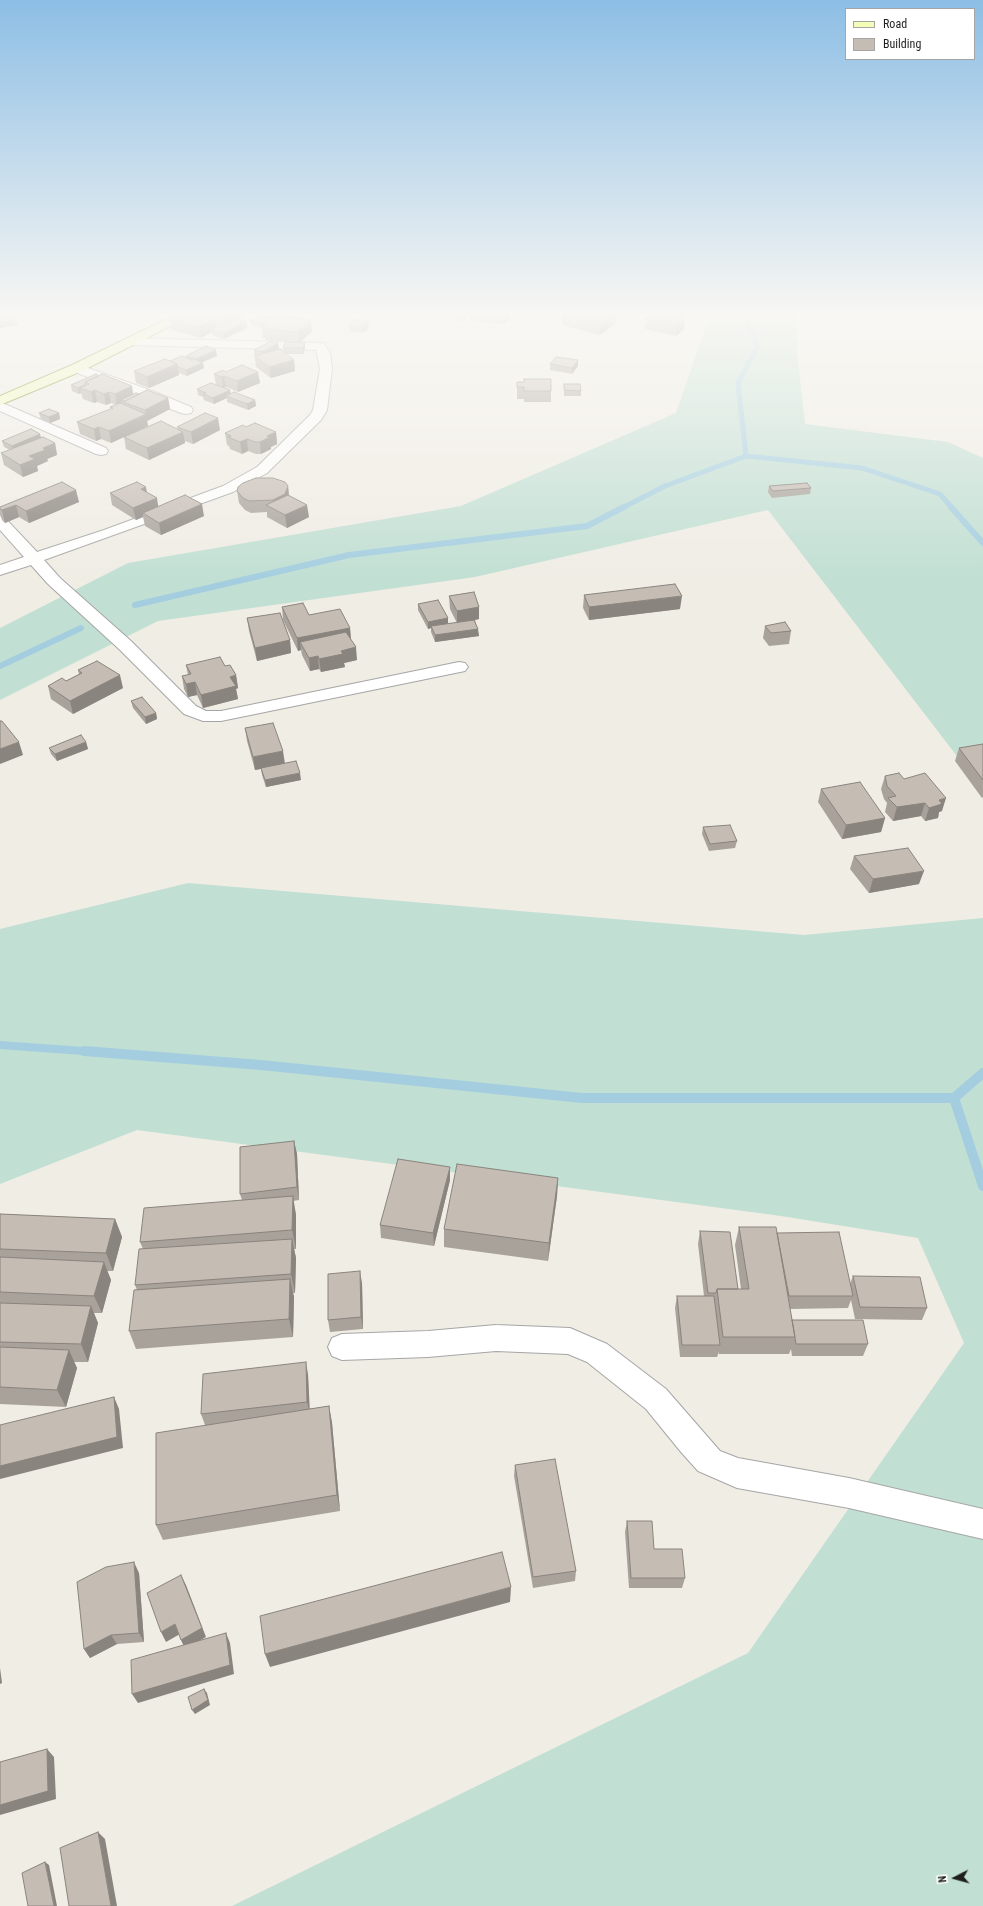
<!DOCTYPE html>
<html>
<head>
<meta charset="utf-8">
<style>
  body { margin:0 }
  #map { position:relative; width:983px; height:1906px; overflow:hidden; background:#f0ede5; font-family:"Roboto Condensed",sans-serif }
  canvas { display:block }
  .legend { position:absolute; left:845px; top:8px; width:130px; height:52px; box-sizing:border-box; background:#fff; border:1px solid #a5a5a5; margin:0; padding:5px 7px; list-style:none; font-size:12px; color:#1f1f1f }
  .legend li { display:flex; align-items:center; gap:8px; height:20px }
  .legend b { width:20px; border:1px solid #a5a5a5 }
  .north { position:absolute; left:935px; top:1858px; width:40px; height:40px; -webkit-text-stroke:3px #fff; paint-order:stroke; rotate:264deg; font-size:11px; font-weight:700; line-height:16px; text-align:center; color:#1f1f1f }
  .north::after { content:''; display:block; margin:auto; width:14px; height:18px; background:#1f1f1f; clip-path:polygon(50% 0,100% 100%,50% 72%,0 100%) }
</style>
</head>
<body>
<div id="map">
<canvas width="983" height="1906"></canvas>
<ul class="legend">
<li><b style="height:5px;background:#f4fcb7"></b>Road</li>
<li><b style="height:11px;background:#c5bcb4"></b>Building</li>
</ul>
<div class="north">N</div>
</div>
<script>
const ctx = document.querySelector('canvas').getContext('2d');
ctx.lineJoin = 'round';
function fill(path, color) { ctx.fillStyle = color; ctx.fill(path, 'evenodd'); }
const poly = rows => new Path2D(rows.map(r => 'M' + r).join(''));
function trace(path, color, width, dash) { ctx.strokeStyle = color; ctx.lineWidth = width; ctx.lineCap = dash ? 'butt' : 'round'; ctx.setLineDash(dash || []); ctx.stroke(path); }
fill(poly([
  [710,314,797,314,797,351,805,424,948,442,983,458,983,790,768,510,475,577,158,621,0,700,0,628,128,563,461,506,676,413],
  [188,883,804,935,983,918,983,1906,232,1906,748,1653,964,1343,918,1238,781,1216,137,1130,0,1184,0,929]
]), '#c1dfd3');
trace(poly([
  [745,314,757,347,738,383,746,456,862,468,940,494,952,508],
  [622,508,665,486,746,456]
]), '#a4cee0', 5);
trace(poly([
  [951,507,983,543],
  [135,605,349,555,587,526,624,507],
  [0,666,81,628]
]), '#a4cee0', 6);
trace(poly([
  [0,1045,97,1052]
]), '#a4cee0', 8);
trace(poly([
  [84,1051,261,1065,582,1098,954,1098],
  [983,1073,954,1098,983,1186]
]), '#a4cee0', 10);
const street = poly([
  [130,338,323,343,330,352,332,369,327,410,321,420,267,473,233,492,44,560,60,578,131,641,196,706,206,711,221,711,459,662,465,663,468,667,465,671,221,721,203,721,184,714,119,649,48,584,31,565,0,575,0,565,24,557,0,530,0,516,5,518,37,552,104,530,223,486,257,467,310,415,313,410,320,369,316,350,126,345,124,342,126,339,130,338],
  [77,364,155,392,191,407,193,410,191,413,186,414,181,413,72,371,71,368,72,365,77,364],
  [0,402,106,448,108,451,106,454,101,455,96,454,0,411,0,402],
  [496,1325,570,1328,607,1344,666,1389,720,1451,738,1458,849,1478,983,1509,983,1539,849,1508,737,1488,698,1471,681,1452,646,1409,587,1362,568,1354,496,1351,428,1357,342,1360,332,1356,328,1347,332,1338,342,1334,428,1331,496,1325]
]);
const secondary = poly([
  [177,314,194,314,82,371,0,405,0,396,72,365,177,314]
]);
trace(street, '#a6a6a6', 2);
trace(secondary, '#667c00', 2);
fill(street, '#fff');
fill(secondary, '#f4fcb7');
fill(poly([
  [180,314,241,314,240,315,241,320,240,320,246,322,247,328,224,339,212,335,212,332,201,338,172,330,170,319],
  [429,314,511,314,511,318,503,325,470,320,470,315,463,321,450,319,450,315,446,319,429,315],
  [617,314,616,316,615,324,600,335,562,325,562,315],
  [683,317,684,329,676,336,645,329,646,318],
  [250,320,312,331,300,343,305,343,305,348,303,354,285,354,294,360,295,371,271,378,256,367,254,350,278,343,279,349,277,350,284,352,283,348,292,342,265,340,265,338,263,338,262,328,251,325],
  [349,325,369,328,363,333,349,331],
  [186,356,217,356,202,362,204,368,187,376,179,373,179,375,149,388,136,383,134,371,170,361,186,358],
  [550,364,578,366,572,374,550,370],
  [226,372,258,372,260,383,238,392,226,387,224,388,230,390,231,394,255,400,256,406,248,410,227,402,227,398,214,404,204,400,203,397,198,395,197,389,216,385,214,374],
  [96,374,134,394,140,394,168,398,170,409,147,421,148,426,134,433,178,429,177,427,220,430,193,444,185,441,185,443,149,460,126,449,124,437,111,443,101,439,96,441,80,434,77,422,111,409,110,407,116,405,111,403,106,405,97,402,94,403,83,399,81,393,79,394,72,391,71,385],
  [517,382,551,391,551,402,524,402,524,399,517,399],
  [564,384,581,391,581,396,564,396],
  [39,413,59,413,60,419,50,423,41,419],
  [246,427,276,432,277,444,271,447,271,449,261,454,256,454,248,451,242,454,230,449,229,446,227,445,225,433],
  [41,438,55,443,57,455,47,459,48,461,37,466,38,471,23,477,4,465,1,453,10,450,4,447,2,441],
  [62,482,79,502,29,523,19,517,5,523,2,520,0,514,0,507],
  [288,486,289,495,309,517,287,528,267,517,267,512,251,513,245,510,239,503,237,491],
  [769,486,811,488,810,494,772,498,768,492],
  [146,492,158,507,204,516,161,535,145,526,143,517,136,520,112,505,110,493],
  [584,595,680,609,589,620,583,608],
  [449,596,479,607,479,619,475,620,479,636,435,642,431,632,431,628,428,629,418,610,418,604,448,618,448,624,457,623,450,609],
  [282,607,350,628,351,639,357,660,344,663,345,667,321,672,319,669,310,671,302,655,301,650,298,651,283,620],
  [247,618,290,640,291,653,257,661,249,631],
  [765,626,791,631,789,644,769,646,763,638],
  [186,665,225,666,236,675,238,688,236,689,238,699,203,708,197,695,188,697,184,689,182,676,188,675],
  [78,670,123,688,73,714,51,699,48,686,66,681,79,674],
  [131,701,156,713,157,719,146,724,133,708],
  [245,728,284,764,301,780,266,787,262,775,261,769,255,770,247,741],
  [86,742,88,749,57,761,51,754,49,748],
  [983,744,983,797,982,798,955,761,959,748],
  [885,776,904,779,942,811,939,812,938,818,925,821,921,816,893,821,885,812,887,803,884,799,881,789],
  [821,789,885,818,881,832,842,839,818,802],
  [703,827,737,841,735,848,709,851,702,834],
  [854,856,919,884,869,893,850,869],
  [294,1141,297,1154,299,1200,293,1201,296,1215,296,1249,294,1249,296,1258,295,1293,293,1293,294,1297,293,1337,136,1349,129,1331,137,1290,135,1285,143,1249,140,1242,242,1200,240,1194],
  [558,1178,557,1196,548,1261,444,1247,444,1229],
  [450,1180,434,1246,381,1238,380,1225],
  [0,1214,115,1219,122,1237,113,1271,107,1271,111,1280,102,1313,94,1313,98,1323,88,1362,74,1362,77,1368,66,1407,0,1404],
  [739,1227,777,1233,850,1284,853,1276,927,1308,922,1320,855,1319,851,1300,848,1308,790,1309,792,1320,868,1344,863,1356,792,1356,791,1349,789,1354,719,1354,719,1352,717,1357,680,1357,675,1308,677,1296,704,1296,698,1244,700,1231,738,1289,741,1289,735,1245],
  [362,1283,363,1329,330,1332,328,1320],
  [308,1374,309,1409,329,1406,332,1423,340,1511,163,1540,156,1525,205,1425,201,1414],
  [515,1465,576,1571,575,1581,533,1588,514,1476],
  [627,1521,654,1549,685,1578,682,1588,629,1588,625,1532],
  [139,1573,144,1642,117,1644,90,1658,84,1649]
]), '#a9a29b');
fill(poly([
  [229,314,241,314,240,315,241,320,226,328,225,317],
  [446,314,450,314,450,315,446,319],
  [464,314,470,314,463,321,463,316],
  [503,314,511,314,511,318,503,325],
  [609,314,617,314,616,316,615,324,600,335,601,324],
  [684,315,683,320,685,318,684,329,676,336,677,325,681,317],
  [17,319,18,325,0,328,0,323],
  [215,319,216,330,211,329,212,332,201,338,199,327],
  [311,320,312,331,299,343,298,332],
  [246,322,247,328,224,339,224,333],
  [368,322,369,328,363,333,363,327],
  [278,343,279,349,263,358,262,352],
  [305,343,305,348,303,354,303,348],
  [216,350,217,356,196,365,196,359],
  [294,360,295,371,271,378,269,367],
  [578,360,578,366,572,374,572,368],
  [203,363,204,368,187,376,186,370],
  [177,364,179,375,149,388,147,377],
  [258,372,260,383,238,392,237,381],
  [224,376,226,387,223,388,222,377],
  [85,385,80,388,81,393,79,394,78,388],
  [132,386,134,398,121,400,122,403,117,406,115,394],
  [95,390,97,402,94,403,91,392],
  [230,390,231,396,226,396,227,398,214,404,213,398],
  [109,392,111,403,106,405,104,394],
  [168,398,170,409,147,421,148,426,111,443,109,431,146,415,145,410],
  [255,400,256,406,248,410,247,404],
  [59,413,60,419,50,423,49,417],
  [218,418,220,430,193,444,191,432],
  [99,427,101,439,96,441,94,429],
  [183,432,185,443,149,460,147,448],
  [276,432,277,444,271,447,271,449,261,454,260,442,267,436],
  [40,434,42,440,13,452,12,446],
  [247,439,248,451,242,454,240,442],
  [55,443,57,455,47,459,48,461,37,466,38,471,23,477,20,465,29,456,43,448],
  [288,486,289,498,275,510,273,500],
  [146,487,148,499,141,489],
  [76,490,79,502,29,523,26,511],
  [157,498,159,511,143,513,143,517,136,520,133,508],
  [202,504,204,516,161,535,159,523],
  [16,505,19,517,5,523,2,510],
  [307,505,309,517,287,528,285,515],
  [682,596,680,609,589,620,589,607],
  [479,607,479,619,457,624,457,611],
  [448,618,448,625,431,626,431,628,428,629,428,622],
  [350,628,351,641,300,642,301,650,298,651,297,638],
  [478,629,479,636,435,642,435,635],
  [290,640,291,653,257,661,255,648],
  [356,647,357,660,344,663,345,667,321,672,319,659,341,651],
  [318,656,319,669,310,671,309,658],
  [120,675,123,688,73,714,70,701],
  [236,675,238,688,236,689,238,699,203,708,201,695,230,677],
  [195,682,197,695,188,697,186,684],
  [156,713,157,719,146,724,145,717],
  [19,742,23,755,0,764,0,749],
  [86,742,88,749,57,761,55,754],
  [283,751,285,764,255,770,253,757],
  [300,773,301,780,266,787,265,780],
  [946,798,942,811,939,812,938,818,925,821,929,808,939,800],
  [925,803,921,816,893,821,897,807],
  [885,818,881,832,842,839,846,825],
  [924,871,919,884,869,893,873,879],
  [294,1141,297,1154,299,1200,297,1187],
  [450,1167,450,1180,434,1246,433,1233],
  [558,1178,557,1196,548,1261,549,1243],
  [293,1196,296,1215,296,1249,292,1230],
  [115,1219,122,1237,113,1271,106,1253],
  [292,1239,296,1258,295,1293,291,1274],
  [104,1262,111,1280,102,1313,94,1296],
  [360,1271,362,1283,363,1329,361,1317],
  [290,1279,294,1297,293,1337,289,1319],
  [91,1306,98,1323,88,1362,81,1344],
  [69,1350,77,1368,66,1407,57,1390],
  [306,1362,308,1374,310,1414,307,1402],
  [114,1397,119,1409,123,1448,0,1479,0,1466],
  [329,1406,332,1423,340,1511,337,1495],
  [134,1562,139,1573,144,1642,139,1633],
  [181,1575,186,1585,206,1637,185,1649,181,1640],
  [511,1587,510,1602,270,1667,265,1654],
  [175,1624,180,1634,166,1642,161,1632],
  [226,1633,230,1643,234,1674,138,1703,132,1694],
  [111,1635,117,1644,90,1658,84,1649],
  [0,1668,2,1683,0,1684],
  [204,1689,207,1693,210,1705,195,1714,192,1710],
  [47,1749,54,1757,56,1799,0,1815,0,1805],
  [98,1832,105,1839,117,1906,111,1906],
  [45,1862,49,1865,57,1906,54,1906]
]), '#8a847e');
const building = poly([
  [13,314,17,319,0,323,0,317,13,314],
  [180,314,197,314,215,319,199,327,170,319,180,314],
  [216,314,229,314,225,317,216,314],
  [614,314,601,324,562,315,563,314,614,314],
  [651,314,683,314,681,317,685,318,677,325,646,318,651,314],
  [258,315,269,317,263,323,250,320,258,315],
  [275,315,311,320,298,332,264,329,266,328,262,327,265,324,262,324,269,317,273,317,275,315],
  [234,318,246,322,224,333,211,329,234,318],
  [354,320,368,322,363,327,349,325,354,320],
  [271,341,278,343,262,352,254,350,271,341],
  [285,342,305,343,303,348,283,348,285,342],
  [206,346,216,350,196,359,186,356,206,346],
  [280,349,294,360,269,367,255,356,280,349],
  [182,356,192,360,194,359,203,363,186,370,178,367,177,364,170,361,182,356],
  [556,357,578,360,572,368,550,364,556,357],
  [165,359,177,364,147,377,134,371,165,359],
  [242,365,258,372,237,381,224,376,222,377,214,374,223,370,226,372,242,365],
  [96,374,99,376,85,382,85,385,78,388,71,385,96,374],
  [102,374,132,386,115,394,109,392,104,394,95,390,91,392,80,388,89,384,85,382,102,374],
  [524,379,551,379,551,391,524,391,524,387,517,387,517,382,524,382,524,379],
  [211,383,230,390,213,398,203,394,206,393,197,389,211,383],
  [564,384,580,384,581,391,564,390,564,384],
  [147,390,168,398,145,410,123,402,147,390],
  [234,392,255,400,247,404,226,396,234,392],
  [136,393,140,394,125,401,121,400,136,393],
  [120,403,146,414,109,431,99,427,94,429,77,422,113,408,110,407,120,403],
  [49,409,59,413,49,417,39,413,49,409],
  [205,413,218,418,191,432,177,427,205,413],
  [161,421,183,432,147,448,124,437,161,421],
  [255,423,276,432,267,436,270,437,260,442,255,442,247,439,240,442,228,437,231,436,225,433,243,425,246,427,255,423],
  [31,429,40,434,12,446,2,441,31,429],
  [43,437,55,443,43,448,45,450,29,456,35,459,20,465,1,453,43,437],
  [256,478,273,478,285,482,288,486,285,494,273,500,249,501,243,498,237,491,238,487,243,483,256,478],
  [62,482,76,490,26,511,16,505,2,510,0,509,0,507,62,482],
  [137,482,146,487,141,489,157,498,133,508,110,493,137,482],
  [807,483,811,488,773,491,769,486,807,483],
  [185,495,202,504,159,523,143,513,185,495],
  [288,495,307,505,285,515,266,505,288,495],
  [675,584,682,596,589,607,584,595,675,584],
  [474,592,479,607,457,611,449,596,474,592],
  [438,600,448,618,428,622,418,604,438,600],
  [303,603,309,615,340,609,350,628,297,638,282,607,303,603],
  [280,613,290,640,255,648,247,618,280,613],
  [474,620,478,629,435,635,431,626,474,620],
  [785,622,791,631,771,633,765,626,785,622],
  [346,632,356,647,341,651,343,654,319,659,318,656,309,658,300,642,346,632],
  [220,657,225,666,230,665,236,675,230,677,236,686,201,695,195,682,186,684,182,676,191,674,186,665,220,657],
  [97,661,120,675,70,701,48,686,62,678,66,681,82,673,78,670,97,661],
  [142,697,156,713,145,717,131,701,142,697],
  [0,721,2,721,19,742,0,749,0,721],
  [273,723,283,751,253,757,245,728,273,723],
  [81,735,86,742,55,754,49,748,81,735],
  [983,744,983,780,959,748,983,744],
  [296,761,300,773,265,780,261,768,296,761],
  [899,773,904,779,925,773,946,798,939,800,942,804,929,808,925,803,897,807,888,798,896,796,887,786,885,776,899,773],
  [860,782,885,818,846,825,821,789,860,782],
  [730,825,737,841,710,844,703,827,730,825],
  [908,848,924,871,873,879,854,856,908,848],
  [294,1141,297,1187,240,1194,240,1147,294,1141],
  [398,1159,450,1167,433,1233,380,1225,398,1159],
  [457,1164,558,1178,549,1243,444,1229,457,1164],
  [293,1196,292,1230,140,1242,144,1208,293,1196],
  [0,1214,115,1219,106,1253,0,1249,0,1214],
  [739,1227,776,1227,795,1337,723,1337,717,1289,749,1289,739,1227],
  [700,1231,730,1232,738,1289,717,1289,716,1293,708,1293,700,1231],
  [839,1232,853,1296,789,1296,777,1233,839,1232],
  [292,1239,291,1274,135,1285,139,1249,292,1239],
  [0,1257,104,1262,94,1296,0,1292,0,1257],
  [360,1271,361,1317,328,1320,328,1274,360,1271],
  [853,1276,920,1277,927,1308,860,1307,853,1276],
  [290,1279,289,1319,129,1331,134,1290,290,1279],
  [677,1296,714,1296,720,1345,682,1345,677,1296],
  [0,1303,91,1306,81,1344,0,1342,0,1303],
  [792,1320,863,1320,868,1344,796,1344,792,1320],
  [0,1347,69,1350,57,1390,0,1387,0,1347],
  [306,1362,307,1402,201,1414,203,1374,306,1362],
  [114,1397,117,1437,0,1466,0,1425,114,1397],
  [329,1406,337,1495,156,1525,156,1433,329,1406],
  [555,1459,576,1571,533,1577,515,1465,555,1459],
  [627,1521,652,1521,654,1549,682,1549,685,1578,631,1578,627,1521],
  [502,1552,511,1587,265,1654,260,1616,502,1552],
  [134,1562,139,1633,111,1635,84,1649,77,1582,106,1567,134,1562],
  [181,1575,202,1628,181,1640,175,1624,161,1632,147,1593,181,1575],
  [226,1633,230,1665,132,1694,131,1660,226,1633],
  [204,1689,208,1700,192,1710,188,1697,204,1689],
  [47,1749,48,1791,0,1805,0,1762,47,1749],
  [98,1832,111,1906,69,1906,60,1848,98,1832],
  [45,1862,54,1906,28,1906,22,1873,45,1862]
]);
fill(building, '#c5bcb4');
trace(building, '#8a847e', 1);
const sky = ctx.createLinearGradient(0, 0, 0, 581);
sky.addColorStop(0, '#8dbee5');
sky.addColorStop(0.54, '#f8f7f3');
sky.addColorStop(1, '#f8f7f300');
ctx.fillStyle = sky;
ctx.fillRect(0, 0, 983, 581);
</script>
</body>
</html>
